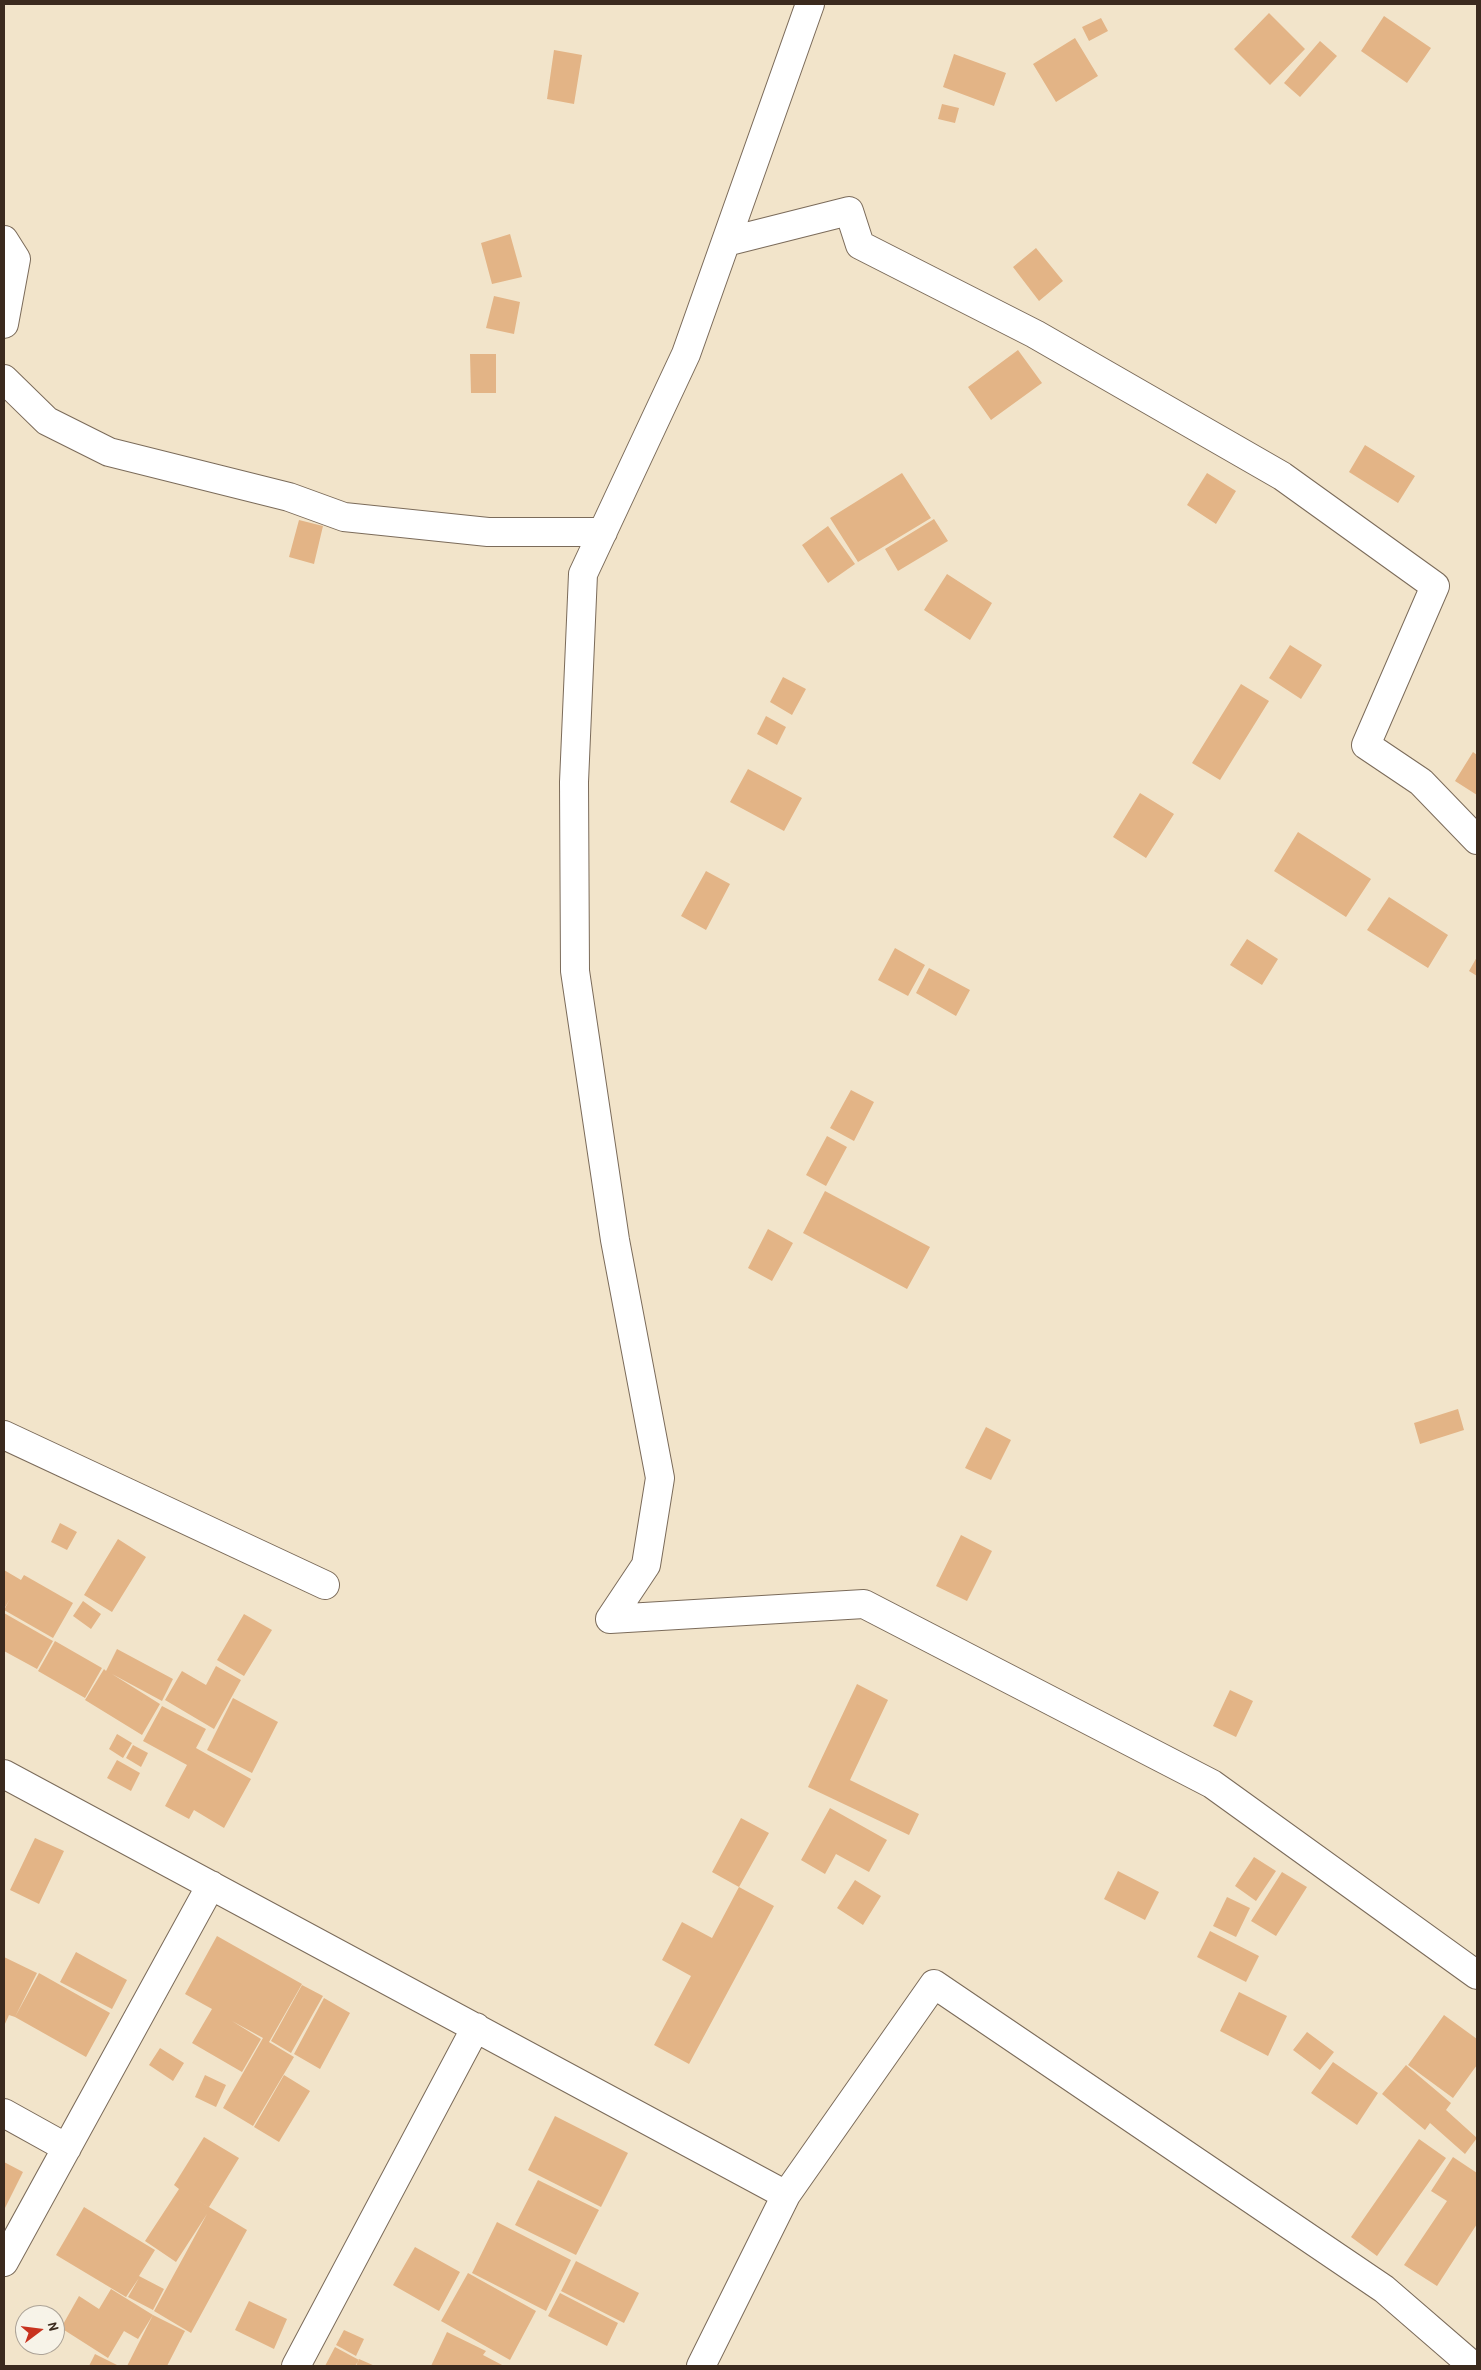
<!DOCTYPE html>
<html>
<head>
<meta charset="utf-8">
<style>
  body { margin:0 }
  #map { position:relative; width:1481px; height:2370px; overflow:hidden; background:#f2e4ca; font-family:"Patrick Hand",sans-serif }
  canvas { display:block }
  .frame { position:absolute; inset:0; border:5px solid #3b2a1e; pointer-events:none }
  .north { position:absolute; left:15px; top:2305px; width:50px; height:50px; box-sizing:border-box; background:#f7f3e8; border:1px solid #aca397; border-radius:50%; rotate:75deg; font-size:14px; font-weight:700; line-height:20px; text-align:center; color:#3b2a1e }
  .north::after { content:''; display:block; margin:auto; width:18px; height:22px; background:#c8321e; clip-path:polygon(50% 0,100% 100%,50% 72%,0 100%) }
</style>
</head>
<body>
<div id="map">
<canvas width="1481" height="2370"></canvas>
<div class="frame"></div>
<div class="north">N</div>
</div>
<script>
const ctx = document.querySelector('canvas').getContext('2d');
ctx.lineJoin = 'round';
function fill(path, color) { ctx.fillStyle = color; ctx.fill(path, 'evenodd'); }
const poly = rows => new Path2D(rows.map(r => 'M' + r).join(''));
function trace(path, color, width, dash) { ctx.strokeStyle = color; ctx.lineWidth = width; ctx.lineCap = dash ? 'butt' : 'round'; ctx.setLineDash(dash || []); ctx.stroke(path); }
fill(poly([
  [1269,13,1305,49,1270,85,1234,49],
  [1384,16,1431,48,1407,83,1361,51],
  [1101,18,1108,31,1089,41,1082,27],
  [1075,38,1098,76,1056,102,1033,64],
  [1320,41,1337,56,1300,97,1284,83],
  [554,50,582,55,574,104,547,99],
  [954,54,1006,73,994,106,943,87],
  [942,104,959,108,955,123,938,119],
  [510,234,522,277,492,284,481,243],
  [1036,248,1063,281,1039,301,1013,267],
  [494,296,520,302,514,334,486,328],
  [1018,350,1042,383,991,420,968,387],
  [470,354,496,354,496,393,471,393],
  [1365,445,1415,476,1398,503,1349,472],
  [902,473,931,518,858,562,830,518],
  [1207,473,1236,491,1216,524,1187,505],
  [934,519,948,541,898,571,885,549],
  [299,520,323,526,314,564,289,557],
  [828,526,855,564,828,583,802,545],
  [947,574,992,603,970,640,924,610],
  [1290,645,1322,665,1301,699,1269,678],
  [783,677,806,689,792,715,770,702],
  [1241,684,1269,701,1220,780,1192,763],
  [766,716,786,727,777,745,757,734],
  [1473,752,1477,755,1477,795,1455,781],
  [748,769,802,798,784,831,730,802],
  [1140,793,1174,814,1146,858,1113,837],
  [1298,832,1371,879,1346,917,1274,871],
  [706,871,730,884,706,930,681,916],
  [1389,897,1448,935,1428,968,1367,930],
  [1247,939,1278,959,1262,985,1230,965],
  [895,948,925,965,908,996,878,980],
  [1477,957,1477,976,1469,971],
  [929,968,970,990,956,1016,916,993],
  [851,1090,874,1102,854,1141,830,1128],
  [827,1136,847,1147,826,1186,806,1175],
  [825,1191,930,1247,907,1289,803,1233],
  [768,1229,793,1243,772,1281,748,1268],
  [1458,1409,1464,1430,1420,1444,1414,1423],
  [986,1427,1011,1440,991,1480,965,1468],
  [60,1523,77,1532,67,1550,51,1542],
  [961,1535,992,1551,967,1601,936,1586],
  [118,1539,146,1557,112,1612,84,1595],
  [4,1570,21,1580,24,1575,73,1603,53,1638,4,1610,10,1599,4,1609],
  [83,1601,101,1614,91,1629,73,1616],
  [4,1613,53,1641,37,1669,4,1651],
  [244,1614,272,1630,244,1676,217,1660],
  [55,1641,102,1668,85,1698,38,1671],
  [117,1649,173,1679,162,1701,112,1674,160,1704,142,1735,85,1700,104,1669,106,1671],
  [216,1666,241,1680,214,1729,165,1700,182,1671,206,1685],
  [857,1684,888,1700,850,1780,919,1814,909,1835,808,1787],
  [1230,1690,1253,1701,1236,1737,1213,1726],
  [233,1698,278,1722,252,1773,207,1750],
  [162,1706,206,1729,196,1748,251,1779,224,1828,194,1810,189,1819,165,1806,187,1765,143,1741],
  [117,1734,132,1743,123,1758,109,1749],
  [133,1745,148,1753,141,1767,126,1758],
  [117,1760,140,1773,131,1791,107,1778],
  [830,1808,887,1840,869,1872,836,1854,825,1874,801,1860],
  [741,1818,769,1833,739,1887,712,1872],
  [35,1838,64,1851,39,1904,10,1890],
  [1254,1857,1276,1871,1256,1901,1235,1886],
  [1118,1871,1159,1892,1145,1920,1104,1899],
  [1282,1872,1307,1887,1276,1936,1251,1921],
  [855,1880,881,1896,863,1925,837,1908],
  [739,1887,774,1906,689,2064,654,2045,691,1976,662,1960,682,1922,712,1938],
  [1227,1897,1250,1908,1236,1937,1213,1926],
  [1210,1931,1259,1956,1246,1982,1197,1957],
  [217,1936,302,1984,269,2042,294,2057,253,2126,223,2108,263,2038,232,2021,261,2039,242,2072,192,2043,212,2009,185,1994],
  [76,1952,127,1980,112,2009,60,1982],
  [4,1957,37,1973,15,2017,9,2015,4,2026],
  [39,1973,110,2013,86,2057,15,2017],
  [302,1985,323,1996,291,2053,271,2041],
  [1239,1992,1287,2016,1268,2056,1220,2031],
  [324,1998,350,2013,320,2069,294,2054],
  [1444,2015,1477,2039,1477,2065,1453,2098,1408,2065],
  [1307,2032,1334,2052,1320,2070,1293,2050],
  [160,2048,184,2063,173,2081,149,2065],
  [1333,2062,1378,2093,1357,2125,1311,2093],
  [1406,2065,1451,2103,1446,2110,1477,2138,1465,2154,1430,2123,1425,2130,1382,2094],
  [205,2075,226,2085,216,2107,195,2097],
  [284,2075,310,2091,279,2142,254,2127],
  [555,2116,628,2153,601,2207,528,2170],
  [204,2137,239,2158,209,2207,189,2195,247,2230,191,2333,154,2311,207,2214,176,2262,145,2241,179,2189,174,2185],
  [1419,2139,1446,2158,1377,2256,1351,2237],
  [1453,2157,1477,2173,1477,2224,1437,2286,1404,2265,1447,2201,1431,2191],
  [4,2162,23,2172,4,2210],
  [538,2180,599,2210,576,2255,515,2225],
  [84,2207,155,2250,139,2276,164,2289,153,2310,128,2297,139,2278,126,2297,56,2255],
  [497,2222,571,2260,546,2311,472,2273],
  [415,2247,460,2272,439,2311,393,2285],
  [576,2261,639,2293,624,2323,561,2291],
  [468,2273,536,2311,510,2360,441,2321],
  [111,2289,153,2315,138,2339,124,2331,108,2358,61,2328,79,2296,99,2309],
  [560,2293,618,2323,607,2346,548,2316],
  [249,2301,287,2319,274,2349,235,2330],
  [153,2315,185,2331,167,2366,127,2366],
  [344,2330,364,2339,356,2356,336,2345],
  [447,2332,486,2351,483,2355,504,2366,431,2366],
  [335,2347,359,2360,355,2366,325,2366],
  [95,2354,119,2366,89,2366],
  [359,2359,375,2366,356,2366]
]), '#e3b486');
const minor = poly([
  [4,240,16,259,4,324],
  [726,242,849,211,860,245,1035,334,1282,476,1435,586,1366,745,1421,782,1477,840],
  [4,379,47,421,109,452,289,497,344,517,488,532,603,532],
  [4,1435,325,1585],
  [610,1619,646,1565,660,1478,615,1240,575,971,574,782,583,574,686,354,810,4],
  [610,1619,864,1604,1212,1784,1477,1975],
  [4,1774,786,2195],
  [4,2113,67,2148],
  [4,2262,211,1885],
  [296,2366,476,2027],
  [701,2366,786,2195,934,1984,1384,2289,1473,2366]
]);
trace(minor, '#7b6b5a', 30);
trace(minor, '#fff', 28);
</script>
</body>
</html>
